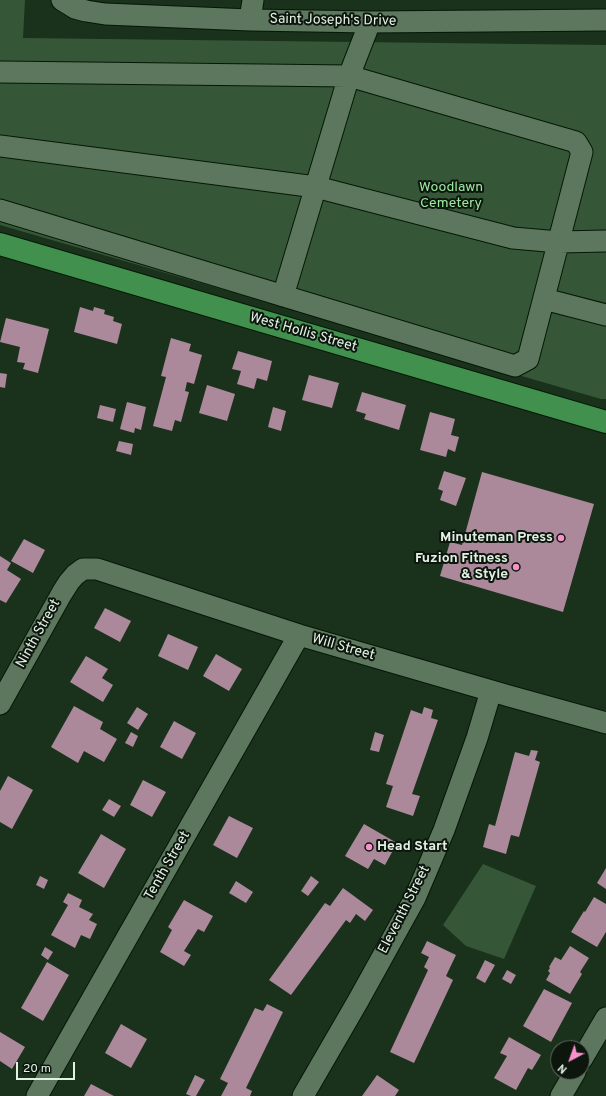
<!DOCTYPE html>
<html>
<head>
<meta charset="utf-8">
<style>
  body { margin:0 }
  #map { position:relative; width:606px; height:1096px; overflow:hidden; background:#1a311c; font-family:Overpass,sans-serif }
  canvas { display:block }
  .north { position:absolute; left:550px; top:1040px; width:40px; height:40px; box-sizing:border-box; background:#0c160d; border:1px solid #626e63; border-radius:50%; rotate:221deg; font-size:11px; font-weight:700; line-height:16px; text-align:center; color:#e3f1e4 }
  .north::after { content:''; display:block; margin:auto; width:14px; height:18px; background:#f890ca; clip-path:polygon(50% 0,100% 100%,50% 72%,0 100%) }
  .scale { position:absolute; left:16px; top:1062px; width:59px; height:18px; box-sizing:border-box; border:2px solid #e3f1e4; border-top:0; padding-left:5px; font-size:12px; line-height:14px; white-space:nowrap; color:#e3f1e4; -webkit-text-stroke:3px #0c160d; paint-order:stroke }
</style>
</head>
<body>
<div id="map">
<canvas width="606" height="1096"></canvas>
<div class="north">N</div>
<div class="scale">20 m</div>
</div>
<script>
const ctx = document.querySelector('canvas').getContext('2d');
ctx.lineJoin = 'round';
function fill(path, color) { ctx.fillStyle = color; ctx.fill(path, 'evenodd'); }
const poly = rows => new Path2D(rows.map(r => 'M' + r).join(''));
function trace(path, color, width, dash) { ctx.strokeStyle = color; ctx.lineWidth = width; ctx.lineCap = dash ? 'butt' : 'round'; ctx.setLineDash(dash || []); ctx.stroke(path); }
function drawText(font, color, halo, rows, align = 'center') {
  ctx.font = font + ' Overpass,sans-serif'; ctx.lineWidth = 4; ctx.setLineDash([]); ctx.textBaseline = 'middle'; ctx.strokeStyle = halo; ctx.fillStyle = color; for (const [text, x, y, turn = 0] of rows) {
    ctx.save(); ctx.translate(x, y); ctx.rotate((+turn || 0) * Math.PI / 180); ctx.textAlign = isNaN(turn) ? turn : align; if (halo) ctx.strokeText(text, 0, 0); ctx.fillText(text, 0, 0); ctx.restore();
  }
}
fill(poly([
  [0,0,25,0,23,38,606,45,606,399,601,399,0,225],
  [483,864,536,886,504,959,466,946,443,925]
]), '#365638');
fill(poly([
  [80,307,93,311,94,307,105,310,104,314,114,317,113,321,122,324,117,344,74,332],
  [6,318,49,329,38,373,23,369,25,363,17,362,20,347,0,342],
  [171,338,191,344,189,351,202,355,194,384,187,382,185,391,189,392,181,422,175,420,172,431,153,426,166,377,161,376],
  [238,351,272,361,267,381,257,378,254,389,237,384,241,371,232,369],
  [0,373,7,374,5,388,0,387],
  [309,375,339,383,332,408,302,400],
  [207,385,235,394,227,421,199,413],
  [362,392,406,405,399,430,364,419,366,414,356,411],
  [127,402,146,407,141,430,135,428,134,433,120,429],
  [100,405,116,409,113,422,97,418],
  [273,407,286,411,281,431,268,427],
  [430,412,455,419,451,435,459,437,455,452,448,449,446,457,420,450],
  [119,441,133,444,131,455,116,451],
  [444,471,466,478,456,506,440,500,443,491,438,489],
  [482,472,594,504,563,612,440,576,450,542,462,545],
  [24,539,45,550,33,573,11,561],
  [0,556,11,563,7,570,21,579,6,603,0,600],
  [105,608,131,621,120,642,94,628],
  [168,634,198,647,188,670,158,656],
  [216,654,242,669,229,691,203,676],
  [86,656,108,669,102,678,113,685,103,702,70,682],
  [74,706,103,722,100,729,117,739,104,762,84,751,78,763,51,747],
  [137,707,148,714,138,730,127,723],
  [424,707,433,710,431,718,438,720,412,794,420,796,413,816,386,807,393,786,386,784,411,710,422,714],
  [174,721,196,733,182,759,160,747],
  [131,732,138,736,133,747,125,743],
  [375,732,384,735,379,752,370,750],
  [531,750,538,751,535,760,540,762,519,837,511,835,506,854,483,847,489,824,495,826,515,752,529,756],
  [8,776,33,790,12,829,0,822,0,791],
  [143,780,166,792,152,817,130,805],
  [109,799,121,806,114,817,102,810],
  [229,816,253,828,237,858,213,845],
  [364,824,397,843,385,865,374,859,368,869,345,856],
  [101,834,126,849,104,888,78,873],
  [606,868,606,889,597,883],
  [40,876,48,880,44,889,36,885],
  [311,876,319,882,308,896,301,891],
  [236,881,253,892,246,903,229,893],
  [343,888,373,910,365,921,356,914,350,923,346,920,291,995,269,980,325,903,330,906],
  [68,893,82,900,79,907,93,914,89,920,97,924,90,939,81,935,75,948,51,935,68,905,63,902],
  [594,897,606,904,606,932,597,947,571,932,584,911,585,912],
  [184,900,213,916,204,932,198,929,184,951,191,955,184,966,160,952,172,930,168,927],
  [427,941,456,955,446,976,453,980,414,1063,390,1052,428,970,424,967,429,957,421,953],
  [570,946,589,958,580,972,582,974,570,994,546,980,550,973,548,971,550,968,549,967,555,957,561,960],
  [45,947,53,952,48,960,41,955],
  [485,960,495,965,485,983,476,978],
  [47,962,69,975,43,1021,21,1008],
  [507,970,516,975,511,984,502,979],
  [544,989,572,1003,551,1042,523,1026],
  [267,1004,283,1012,246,1088,252,1091,250,1096,221,1096,228,1083,220,1079,255,1008,263,1011],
  [121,1024,147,1039,131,1068,105,1053],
  [0,1032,25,1047,12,1069,0,1061],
  [509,1037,541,1055,532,1070,528,1068,516,1090,494,1078,507,1056,500,1053],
  [195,1075,205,1080,196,1096,191,1096,186,1094],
  [377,1075,399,1090,395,1096,362,1096],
  [91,1084,114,1096,84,1096]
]), '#ab899a');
const minor = poly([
  [62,0,75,8,86,11,105,14,250,20,370,22,606,20],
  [250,20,253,0],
  [0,72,349,76,576,142,582,152,528,359,515,366,0,210],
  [0,146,316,187,513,238,559,242,606,241],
  [283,296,349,76,370,22],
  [544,299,606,315],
  [0,704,62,593,69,582,75,575,83,569,97,569,299,635,509,696,606,723],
  [582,1059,606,1018],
  [37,1096,299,635],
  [303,1096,358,1001,415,898,444,830,477,738,491,691],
  [561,1096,575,1072]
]);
const major = poly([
  [0,244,606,422]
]);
trace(minor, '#041806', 23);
trace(major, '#041806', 24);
trace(minor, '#5d765e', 21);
trace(major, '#41904d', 22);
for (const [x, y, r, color] of [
  [561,538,4,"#f890ca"],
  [516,567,4,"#f890ca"],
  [369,847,4,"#f890ca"]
]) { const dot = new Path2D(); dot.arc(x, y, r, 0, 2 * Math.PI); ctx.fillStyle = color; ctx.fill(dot); trace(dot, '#0c160d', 1.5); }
drawText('14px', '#e3f1e4', '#0c160d', [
  ["Saint Joseph's Drive",333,21,1],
  ["West Hollis Street",303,333,16],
  ["Ninth Street",39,634,-61],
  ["Will Street",343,648,16],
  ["Tenth Street",168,866,-60],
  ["Eleventh Street",405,910,-63]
]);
drawText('14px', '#9ce8a1', '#0c160d', [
  ["Woodlawn",451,188],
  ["Cemetery",451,204]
]);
drawText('bold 14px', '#e3f1e4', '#0c160d', [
  ["Minuteman Press",553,538],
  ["Fuzion Fitness",508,559],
  ["& Style",508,575],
  ["Head Start",377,847,"left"]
], 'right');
</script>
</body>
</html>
